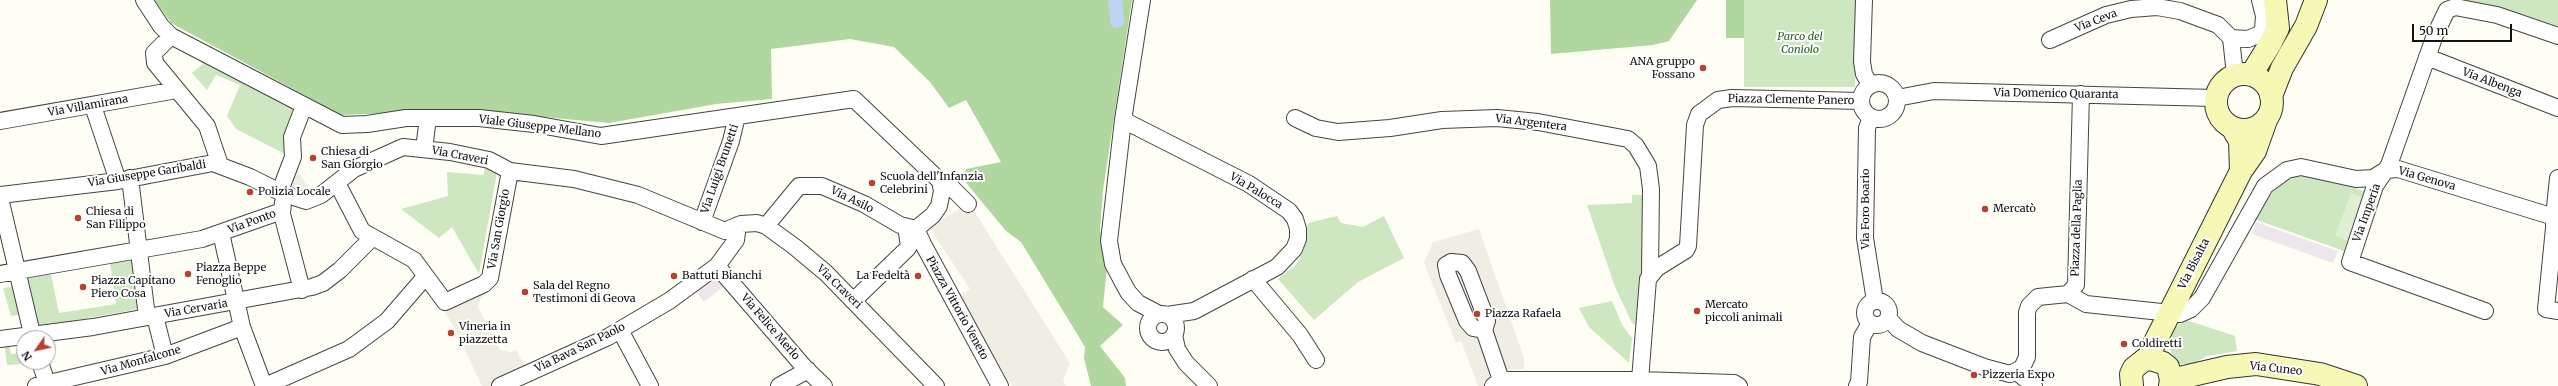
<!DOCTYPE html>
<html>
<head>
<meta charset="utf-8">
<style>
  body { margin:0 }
  #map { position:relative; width:2558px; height:386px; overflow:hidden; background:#fefef5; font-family:Merriweather,serif }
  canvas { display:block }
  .north { position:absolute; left:16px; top:330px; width:40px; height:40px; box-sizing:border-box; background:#fff; border:1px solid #a0a0a0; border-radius:50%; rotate:236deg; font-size:11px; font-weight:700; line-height:16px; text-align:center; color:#111 }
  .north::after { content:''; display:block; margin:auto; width:14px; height:18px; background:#b84131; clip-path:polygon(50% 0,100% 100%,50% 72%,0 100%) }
  .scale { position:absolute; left:2412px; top:24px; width:100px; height:18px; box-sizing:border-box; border:2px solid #111; border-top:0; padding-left:5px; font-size:12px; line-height:14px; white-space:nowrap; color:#111; -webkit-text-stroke:3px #fff; paint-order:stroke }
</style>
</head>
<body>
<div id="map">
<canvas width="2558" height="386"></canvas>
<div class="north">N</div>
<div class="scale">50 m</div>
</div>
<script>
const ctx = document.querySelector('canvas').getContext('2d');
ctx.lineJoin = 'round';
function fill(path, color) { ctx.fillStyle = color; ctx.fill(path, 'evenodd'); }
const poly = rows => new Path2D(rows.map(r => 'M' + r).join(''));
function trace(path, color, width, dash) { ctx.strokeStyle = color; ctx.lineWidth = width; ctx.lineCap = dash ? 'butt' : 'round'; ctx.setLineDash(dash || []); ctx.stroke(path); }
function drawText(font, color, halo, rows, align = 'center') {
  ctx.font = font + ' Merriweather,serif'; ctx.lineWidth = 4; ctx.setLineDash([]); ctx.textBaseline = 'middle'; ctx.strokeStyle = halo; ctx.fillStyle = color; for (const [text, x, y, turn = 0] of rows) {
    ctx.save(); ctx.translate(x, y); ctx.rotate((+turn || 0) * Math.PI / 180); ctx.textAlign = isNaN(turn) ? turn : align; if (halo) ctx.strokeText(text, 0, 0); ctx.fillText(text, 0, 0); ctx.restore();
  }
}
fill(poly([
  [2256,222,2338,251,2333,263,2252,234],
  [714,277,723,287,704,302,695,290]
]), '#eee6ed');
fill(poly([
  [1744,0,1855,0,1855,87,1744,87],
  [2458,0,2558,0,2558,29],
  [198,58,300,110,291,157,236,129,227,116,240,85,216,75,207,90,192,73,203,64],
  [485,162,497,172,479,274,452,227,439,238,401,209,448,196,447,172,484,175],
  [2307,175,2365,191,2344,251,2254,219,2281,178],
  [1632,195,1644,195,1645,265,1637,326,1632,323,1615,287,1587,205,1632,203],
  [1337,216,1341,223,1363,227,1384,216,1404,258,1358,282,1314,320,1278,279,1297,264,1304,249,1308,223],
  [132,258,138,309,38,327,27,274,50,270,59,313,116,304,110,262],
  [16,286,23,314,11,316,3,288],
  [1612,301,1622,325,1632,338,1629,363,1589,327,1579,308],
  [2186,320,2235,336,2237,351,2207,356,2193,364,2178,364,2166,343,2174,328],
  [4,342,9,343,11,354,22,353,23,364,7,365]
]), '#cee7c0');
fill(poly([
  [155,0,1132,0,1103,190,1100,230,1107,267,1103,307,1123,325,1100,346,1125,378,1126,386,1091,386,1084,358,1085,347,1021,242,1006,231,963,179,966,169,1001,162,966,100,949,108,930,82,894,47,850,39,771,49,772,99,716,104,609,123,467,110,341,115,171,23],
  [1550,0,1697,0,1669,41,1653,45,1551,54],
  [1726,0,1744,0,1744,38,1726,38]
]), '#b0d7a0');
fill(poly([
  [2351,193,2362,197,2348,241,2335,236]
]), '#e0efd1');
fill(poly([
  [291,160,315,198,284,194],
  [969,203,1070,363,1063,380,1066,386,1012,386,956,297,970,289,929,227],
  [1479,229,1524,358,1524,369,1507,370,1490,378,1484,386,1478,386,1461,341,1456,343,1424,263,1433,242],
  [484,284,486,295,480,299,478,307,500,350,511,352,516,350,526,368,500,386,482,386,453,325,440,305]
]), '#f0eee2');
trace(poly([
  [1115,0,1117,21]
]), '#bdd5f2', 14);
const street = poly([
  [144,0,161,26,171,36,342,125,367,124,406,118,479,118,534,124,601,136,854,99,940,181,951,187,968,204],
  [1142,0,1123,120,1109,241,1113,264,1128,292,1138,303,1159,314],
  [1864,0,1862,62,1864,74,1870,85],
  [171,36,154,53,155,63,207,126,220,165],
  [2231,38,2235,75],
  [2050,40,2106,15,2131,9,2157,7,2180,11,2218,25,2231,38,2248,39,2260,34,2263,29,2264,16,2260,0],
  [2427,57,2558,108],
  '1861 101a18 18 0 1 1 36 0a18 18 0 1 1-36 0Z',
  [1897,98,1934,91,2215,98],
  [93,106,118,181],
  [1871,117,1867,128,1865,238,1875,301],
  [1295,118,1316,128,1338,132,1390,128,1442,120,1497,118,1538,122,1628,139,1636,146,1648,166,1651,189,1650,274],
  [1123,120,1249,184,1289,211,1295,219,1298,229,1298,239,1294,249,1277,267,1194,311,1167,315],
  [0,121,177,90],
  [424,149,428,118],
  [130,178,147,317],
  [337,183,362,231,414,260,445,302,484,284,490,278,510,171],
  [280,191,293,157,292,137,304,106],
  [0,195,118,181,213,163,250,177,284,194,306,201,321,195,354,169,403,147,450,152,489,160,510,171,574,179,638,195,725,231],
  [0,198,33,338],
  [283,202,282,214,302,290],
  [2554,217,2558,178],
  [702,222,731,141,737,116],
  [766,226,799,186,822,186,864,204,900,225,916,229,923,244,1000,386],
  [2554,228,2546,309,2558,311],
  [729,229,741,224,757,223,766,226,795,247,826,273,936,386],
  [916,229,933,215,939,206,942,191,940,181],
  [221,233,242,327,264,386],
  [717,266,805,368,824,386],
  [0,274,202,239,282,211],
  [1253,279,1300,335,1316,360],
  [2068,294,2086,304,2180,314,2191,309,2202,298,2265,186,2287,170,2301,167,2356,179,2373,178,2386,170,2398,169,2554,217,2554,228,2558,229],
  '1865 313a12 12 0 1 1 24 0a12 12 0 1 1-24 0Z',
  [853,301,907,249,909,246,906,227],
  [2485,311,2350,262,2375,186,2389,165,2435,35,2447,10,2455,7,2497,15,2558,36],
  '1148 328a14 14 0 1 1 28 0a14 14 0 1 1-28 0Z',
  [155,316,165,356],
  [1888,318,1898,329,1922,343,1984,367,2010,374,2022,368,2027,357,2027,312,2029,306,2038,297,2068,294,2076,285,2081,94],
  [620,330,650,386],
  [1484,330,1487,321,1468,271,1462,263,1451,262,1446,265,1448,275,1467,321,1473,328,1484,330,1501,380],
  [1174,335,1177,349,1186,363,1209,386],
  [0,339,93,327,312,287,323,283,340,270,373,237],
  [40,362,48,386],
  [2017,372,2034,386],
  [1640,380,1648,279,1657,268,1686,250,1688,246,1695,125,1699,114,1718,100,1732,98,1861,101],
  [36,386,165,356,242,327],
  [265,386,349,349,387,321,425,277],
  [500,386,608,337,669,301,717,266,736,240,738,225],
  [779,386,808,370],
  [1493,386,1501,380,1640,380,1734,383,1739,386],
  [1857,386,1859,382,1862,337,1870,323]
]);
const secondary = poly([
  '2216 102a28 28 0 1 1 56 0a28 28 0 1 1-56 0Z',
  [2251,75,2270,44,2278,28,2275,0],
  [2271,96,2282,68,2306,26,2316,0],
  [2233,129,2240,141,2241,171,2255,151,2266,120],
  [2151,359,2151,350,2241,171],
  [2171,380,2227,367,2256,364,2320,374,2356,386],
  [2132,386,2131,374,2134,368,2144,360,2151,359,2163,363,2168,367,2171,380,2170,386]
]);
trace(street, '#444', 18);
trace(secondary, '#333', 24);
trace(street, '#fff', 16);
trace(secondary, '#f5f9b5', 22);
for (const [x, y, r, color] of [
  [1703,68,4,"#b84131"],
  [313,158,4,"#b84131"],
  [872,183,4,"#b84131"],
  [250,192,4,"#b84131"],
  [1985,209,4,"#b84131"],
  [78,218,4,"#b84131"],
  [188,274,4,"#b84131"],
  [674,276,4,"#b84131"],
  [918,276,4,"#b84131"],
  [83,287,4,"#b84131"],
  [525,292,4,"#b84131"],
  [1697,311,4,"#b84131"],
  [1477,314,4,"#b84131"],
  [451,333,4,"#b84131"],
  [2124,344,4,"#b84131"],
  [1974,375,4,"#b84131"]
]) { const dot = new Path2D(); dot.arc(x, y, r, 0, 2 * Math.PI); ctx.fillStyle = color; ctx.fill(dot); trace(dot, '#fff', 1.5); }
drawText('11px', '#111', '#fff', [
  ["Via Ceva",2096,21,-21],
  ["Via Albenga",2492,83,21],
  ["Via Domenico Quaranta",2056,94,1],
  ["Piazza Clemente Panero",1791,100,1],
  ["Via Villamirana",88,106,-10],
  ["Via Argentera",1531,123,7],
  ["Viale Giuseppe Mellano",540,127,7],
  ["Via Craveri",460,156,11],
  ["Via Luigi Brunetti",720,169,-71],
  ["Via Giuseppe Garibaldi",147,174,-9],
  ["Via Genova",2427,179,16],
  ["Via Palocca",1256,191,31],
  ["Via Asilo",852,200,26],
  ["Via Foro Boario",1866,209,-90],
  ["Via Imperia",2367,213,-70],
  ["Via Ponto",252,222,-20],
  ["Piazza della Paglia",2077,228,-88],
  ["Via San Giorgio",499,229,-80],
  ["Via Bisalta",2194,264,-63],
  ["Via Craveri",839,287,44],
  ["Piazza Vittorio Veneto",957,308,61],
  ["Via Cervaria",196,309,-10],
  ["Via Felice Merlo",770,327,49],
  ["Via Bava San Paolo",580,348,-26],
  ["Via Monfalcone",141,361,-16],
  ["Via Cuneo",2276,369,6]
]);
drawText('italic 11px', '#276524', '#fff', [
  ["Parco del",1800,37],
  ["Coniolo",1800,50]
]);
drawText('11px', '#111', '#fff', [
  ["ANA gruppo",1695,62,"right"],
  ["Fossano",1695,75,"right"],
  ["Chiesa di",321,152],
  ["San Giorgio",321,165],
  ["Scuola dell'Infanzia",880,177],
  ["Celebrini",880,190],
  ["Polizia Locale",258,192],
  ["Mercatò",1993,209],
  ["Chiesa di",86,212],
  ["San Filippo",86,225],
  ["Piazza Beppe",196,268],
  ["Fenoglio",196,281],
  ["Battuti Bianchi",682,276],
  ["La Fedeltà",910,276,"right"],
  ["Piazza Capitano",91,281],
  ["Piero Cosa",91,294],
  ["Sala del Regno",533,286],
  ["Testimoni di Geova",533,299],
  ["Mercato",1705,305],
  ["piccoli animali",1705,318],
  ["Piazza Rafaela",1485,314],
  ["Vineria in",459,327],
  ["piazzetta",459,340],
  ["Coldiretti",2132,344],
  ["Pizzeria Expo",1982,375]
], 'left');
</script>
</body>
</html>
